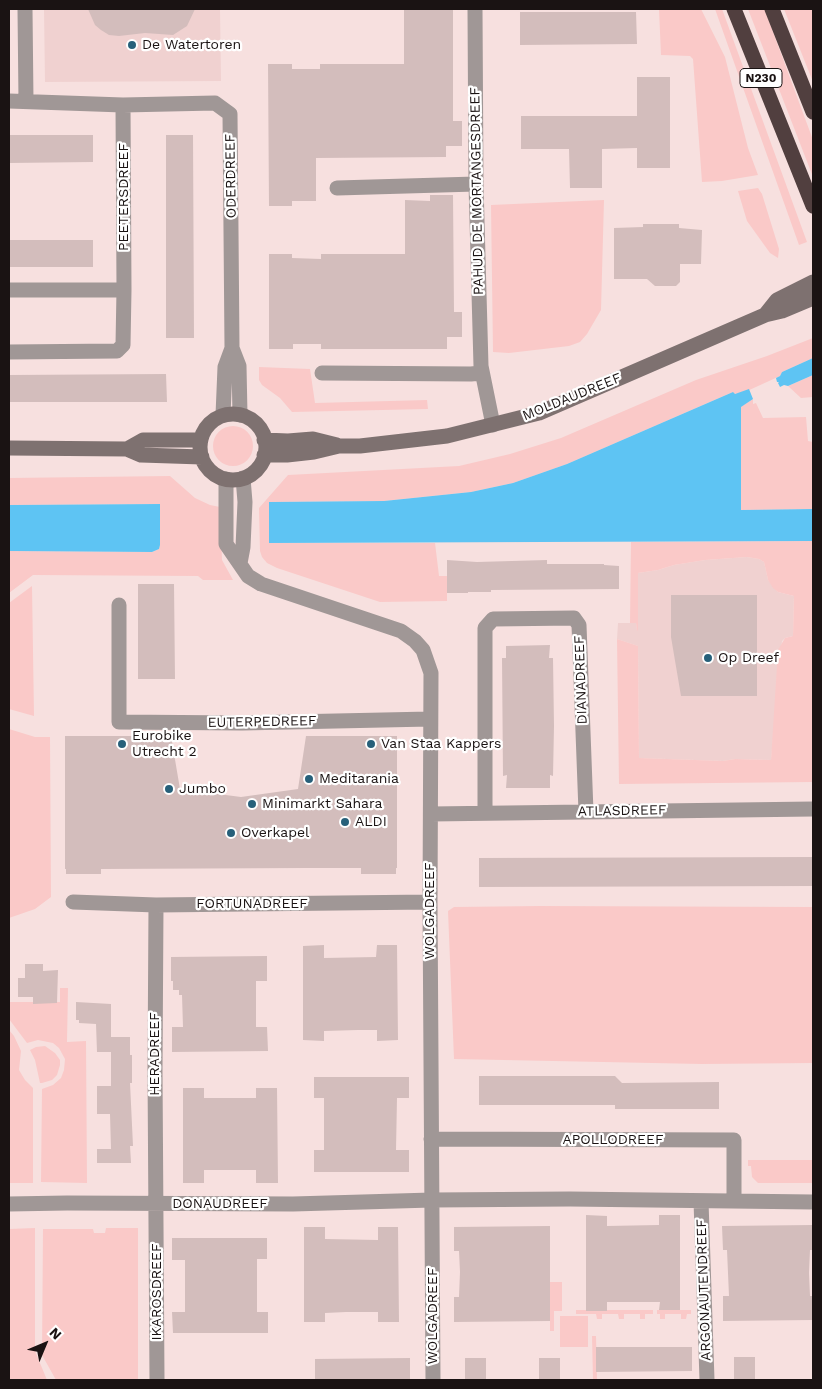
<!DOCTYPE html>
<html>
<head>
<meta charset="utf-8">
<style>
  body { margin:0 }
  #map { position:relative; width:822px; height:1389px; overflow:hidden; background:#f7e0df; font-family:"Work Sans",sans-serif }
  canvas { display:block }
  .frame { position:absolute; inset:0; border:10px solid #1a1313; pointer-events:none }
  .north { position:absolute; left:20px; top:1319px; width:50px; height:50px; -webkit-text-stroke:4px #fff; paint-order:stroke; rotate:45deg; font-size:14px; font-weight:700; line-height:20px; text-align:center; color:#1a1313 }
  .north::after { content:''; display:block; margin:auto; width:18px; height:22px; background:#1a1313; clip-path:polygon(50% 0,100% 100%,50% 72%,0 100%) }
</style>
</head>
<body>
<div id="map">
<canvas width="822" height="1389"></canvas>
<div class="frame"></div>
<div class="north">N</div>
</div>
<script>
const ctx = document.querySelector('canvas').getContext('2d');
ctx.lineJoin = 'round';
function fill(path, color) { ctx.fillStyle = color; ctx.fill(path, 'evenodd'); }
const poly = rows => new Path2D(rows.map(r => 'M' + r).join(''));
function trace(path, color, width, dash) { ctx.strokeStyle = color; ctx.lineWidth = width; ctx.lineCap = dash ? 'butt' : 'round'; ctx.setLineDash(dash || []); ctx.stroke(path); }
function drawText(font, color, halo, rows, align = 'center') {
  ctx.font = font + ' "Work Sans",sans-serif'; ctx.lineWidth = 4.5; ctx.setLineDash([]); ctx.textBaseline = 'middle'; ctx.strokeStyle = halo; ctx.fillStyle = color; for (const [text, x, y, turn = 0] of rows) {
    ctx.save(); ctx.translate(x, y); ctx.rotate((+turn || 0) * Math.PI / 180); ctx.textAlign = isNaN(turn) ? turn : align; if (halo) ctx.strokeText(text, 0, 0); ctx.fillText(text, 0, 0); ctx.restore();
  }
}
fill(poly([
  [44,9,220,9,221,81,45,82],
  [747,557,759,559,764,562,768,580,778,592,794,596,793,636,785,638,782,641,771,760,735,759,723,761,639,758,638,646,617,639,618,623,636,623,637,630,638,630,638,573,658,570,674,565,705,560]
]), '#f0d1d0');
fill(poly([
  [659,9,701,9,725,57,748,148,758,175,722,181,702,182,693,59,690,56,661,55],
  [715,9,722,9,807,242,799,245],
  [748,9,765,9,766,13,813,140,813,177],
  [784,9,813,9,813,82],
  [758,188,762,194,779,249,778,258,770,253,747,221,738,191],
  [604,200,601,310,587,334,580,342,569,346,509,353,493,352,491,205],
  [813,338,813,358,782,372,780,376,745,392,734,394,733,392,567,464,513,483,471,492,384,501,269,502,269,543,435,543,439,576,447,576,447,601,380,602,277,568,267,563,262,557,260,551,259,508,288,475,459,466,510,454,561,438,696,380,767,356],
  [259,367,310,369,315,403,427,400,428,409,292,412,280,398,262,385,259,380],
  [813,375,813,397,801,398,788,386],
  [753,399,753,404,756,403,763,418,806,417,808,441,813,442,813,509,741,510,740,407],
  '213 446a20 20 0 1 1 40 0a20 20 0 1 1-40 0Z',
  [170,476,195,498,210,505,220,507,222,560,233,580,203,580,198,576,33,575,9,593,9,551,152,552,159,549,160,527,160,504,9,505,9,478],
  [813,541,813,782,619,784,617,639,638,646,639,758,723,761,735,759,771,760,778,650,785,638,793,636,794,596,778,592,773,588,768,580,764,562,759,559,747,557,705,560,674,565,658,570,638,573,638,630,637,631,636,623,630,623,631,542],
  [32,586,34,716,9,709,9,603],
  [9,729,35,737,50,737,51,897,35,909,9,918],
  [540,906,813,907,813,1063,702,1064,454,1059,448,911,454,907],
  [60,988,68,988,67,1042,86,1041,87,1183,41,1182,42,1089,53,1085,61,1078,64,1070,65,1059,59,1048,53,1043,38,1040,27,1043,9,1019,9,1002,60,1002],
  [9,1030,14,1036,21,1051,19,1070,25,1080,33,1088,33,1183,9,1183],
  [45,1046,55,1053,60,1060,60,1065,57,1075,52,1080,42,1083,40,1083,35,1060,30,1050,36,1047],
  [748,1160,813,1160,813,1183,758,1183,752,1177,751,1166,748,1166],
  [35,1228,35,1351,47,1380,9,1380,9,1229],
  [106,1228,138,1228,138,1380,56,1380,42,1355,43,1229,93,1229,94,1233,105,1233],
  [550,1282,562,1282,562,1311,554,1311,554,1331,550,1331],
  [576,1310,653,1310,653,1314,645,1314,645,1319,640,1319,640,1314,624,1314,624,1319,619,1319,618,1314,602,1314,602,1319,597,1319,596,1314,576,1314],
  [657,1310,691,1310,691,1314,687,1314,686,1319,681,1319,681,1314,665,1314,665,1319,660,1319,660,1314,657,1314],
  [560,1316,588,1316,588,1347,560,1347],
  [592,1336,596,1336,597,1380,593,1380]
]), '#fac9c8');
fill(poly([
  [813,358,813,375,788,386,784,385,780,387,778,383,779,382,777,382,776,378,780,376,782,372],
  [749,389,753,399,741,407,741,510,813,509,813,541,269,543,269,502,384,501,471,492,513,483,567,464,733,392,735,394],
  [160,504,160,545,159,549,152,552,9,551,9,505]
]), '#5ec4f3');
fill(poly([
  [88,9,195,9,187,26,173,35,145,33,119,36,109,35,101,30,95,25],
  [429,9,453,9,453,121,462,121,462,146,446,146,446,157,316,158,316,201,292,201,292,206,269,206,268,64,292,64,292,69,320,69,320,64,404,64,404,10],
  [520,12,636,12,637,44,520,45],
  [637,77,670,77,670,168,637,168,637,148,602,149,602,188,570,188,569,149,521,149,521,116,637,116],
  [9,135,93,135,93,162,9,163],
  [166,135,193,135,194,338,166,338],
  [430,195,453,195,454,312,462,312,462,337,447,337,447,349,321,349,321,344,293,344,293,349,269,349,269,254,292,254,292,258,321,259,321,254,405,254,405,200,430,201],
  [643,224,679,224,679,228,702,230,701,264,680,264,680,282,676,286,655,286,647,279,614,279,614,228,643,227],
  [9,240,93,240,93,267,9,267],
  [166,374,167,402,9,402,9,375],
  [447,560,477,562,547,560,547,564,604,564,604,565,619,566,619,589,491,590,491,592,468,592,468,593,447,593],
  [138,584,174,584,175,679,138,679],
  [671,595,757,595,757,696,681,696,671,637],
  [550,645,549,658,553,658,554,726,553,776,550,775,550,788,506,788,507,775,503,776,502,658,506,658,506,646],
  [65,736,171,736,180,789,241,797,298,789,306,736,397,736,397,868,396,868,396,874,361,874,361,868,305,868,101,869,101,874,66,874,66,869,65,869],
  [813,857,813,886,479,887,479,858],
  [324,945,324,958,376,957,377,945,397,945,398,1040,377,1041,377,1030,358,1030,324,1031,324,1041,303,1040,303,946],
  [267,956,267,981,256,981,256,1027,267,1027,268,1051,172,1052,172,1027,183,1027,182,995,179,995,179,990,173,990,173,981,171,981,171,957],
  [25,964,43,964,43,971,58,970,57,1003,33,1004,33,997,18,997,18,978,25,978],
  [76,1002,111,1004,111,1037,130,1037,130,1055,132,1055,132,1083,130,1083,133,1146,130,1146,131,1163,97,1163,97,1149,111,1149,110,1114,97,1114,97,1086,111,1086,111,1052,97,1052,96,1024,79,1023,79,1020,76,1020],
  [479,1076,615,1076,622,1083,719,1082,719,1109,615,1109,615,1105,479,1105],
  [314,1077,409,1077,409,1098,397,1098,396,1150,409,1150,409,1172,314,1172,314,1150,324,1150,324,1098,314,1098],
  [183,1088,204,1088,204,1098,256,1098,256,1088,277,1088,278,1183,256,1183,256,1170,204,1170,204,1183,183,1183],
  [586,1215,607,1216,607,1226,659,1225,659,1215,680,1215,680,1310,659,1310,660,1302,607,1302,607,1311,586,1311],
  [813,1225,813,1250,810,1250,809,1273,810,1296,813,1296,813,1320,723,1321,723,1296,729,1296,727,1250,723,1250,722,1226],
  [550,1226,550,1321,454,1322,454,1297,459,1297,460,1272,459,1251,454,1251,454,1227],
  [304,1227,325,1227,325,1239,378,1240,378,1227,398,1227,399,1322,378,1322,378,1312,346,1312,325,1313,325,1322,304,1322],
  [172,1238,267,1238,267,1259,257,1259,257,1312,268,1312,268,1333,173,1333,172,1312,185,1312,185,1260,172,1260],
  [596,1347,692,1347,692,1371,596,1372],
  [734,1357,755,1357,755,1380,734,1380],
  [410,1358,410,1380,315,1380,315,1359],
  [465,1358,486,1358,486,1380,465,1380],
  [539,1358,560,1358,560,1380,539,1380]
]), '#d3bdbc');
trace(poly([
  [25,9,26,101],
  [475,9,476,184,481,366,493,425],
  [9,101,123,105,215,103,230,114,232,348,239,366,240,415],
  [337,188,476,184],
  [9,290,124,290],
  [9,352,117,351,123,345,124,290,123,105],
  [322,373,471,374,481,373],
  [223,415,225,367,232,348],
  [226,479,226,544,248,576,261,584,401,631,415,641,423,650,431,673,430,902,433,1380],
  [240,563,243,547,245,502,243,478],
  [119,605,119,722,242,723,430,719],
  [485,813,485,628,493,619,574,618,579,625,586,812],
  [431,814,813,809],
  [73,902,156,905,430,902],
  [156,905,155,1071,157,1380],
  [431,1139,734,1140,734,1201],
  [701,1201,707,1380],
  [9,1204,67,1203,293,1204,432,1200,570,1199,813,1202]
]), '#a09796', 15);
trace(poly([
  [765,315,777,300,813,282],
  '200 447a33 33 0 1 1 66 0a33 33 0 1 1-66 0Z',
  [264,440,288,441,313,439,337,445],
  [9,448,127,449,141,455,202,457],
  [127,449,143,440,201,440],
  [264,455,287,455,314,452,339,446,360,446,447,436,539,413,765,315,782,311,813,298]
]), '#7e7170', 15);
trace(poly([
  [734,9,813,206],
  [772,9,813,112]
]), '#513f3f', 15);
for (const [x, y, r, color] of [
  [132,45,5,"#27607a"],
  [708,658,5,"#27607a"],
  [122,744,5,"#27607a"],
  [371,744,5,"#27607a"],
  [309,779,5,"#27607a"],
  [169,789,5,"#27607a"],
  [252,804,5,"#27607a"],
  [345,822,5,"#27607a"],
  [231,833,5,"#27607a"]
]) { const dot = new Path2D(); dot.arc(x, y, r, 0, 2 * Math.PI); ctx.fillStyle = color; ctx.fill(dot); trace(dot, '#fff', 2); }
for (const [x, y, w] of [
  [761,78,42]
]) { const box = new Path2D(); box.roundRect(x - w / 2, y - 9.5, w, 19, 4); ctx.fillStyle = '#fff'; ctx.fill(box); trace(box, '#1a1313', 1); }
drawText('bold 12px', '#1a1313', null, [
  ["N230",761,78]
]);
drawText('14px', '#1a1313', '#fff', [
  ["De Watertoren",142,45],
  ["Op Dreef",718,658],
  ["Eurobike",132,736],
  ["Utrecht 2",132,752],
  ["Van Staa Kappers",381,744],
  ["Meditarania",319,779],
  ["Jumbo",179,789],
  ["Minimarkt Sahara",262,804],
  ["ALDI",355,822],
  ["Overkapel",241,833]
], 'left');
drawText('14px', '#1a1313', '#fff', [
  ["ODERDREEF",231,176,-91],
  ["PAHUD DE MORTANGESDREEF",477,191,-91],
  ["PEETERSDREEF",124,197,-90],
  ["MOLDAUDREEF",572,397,-22],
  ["DIANADREEF",581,680,-92],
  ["EUTERPEDREEF",262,722,-1],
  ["ATLASDREEF",622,811,-1],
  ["FORTUNADREEF",252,904],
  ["WOLGADREEF",430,911,-90],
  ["HERADREEF",155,1054,-90],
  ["APOLLODREEF",613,1140],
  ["DONAUDREEF",220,1204],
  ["ARGONAUTENDREEF",704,1290,-92],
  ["IKAROSDREEF",157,1292,-90],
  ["WOLGADREEF",433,1316,-90]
]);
</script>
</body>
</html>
